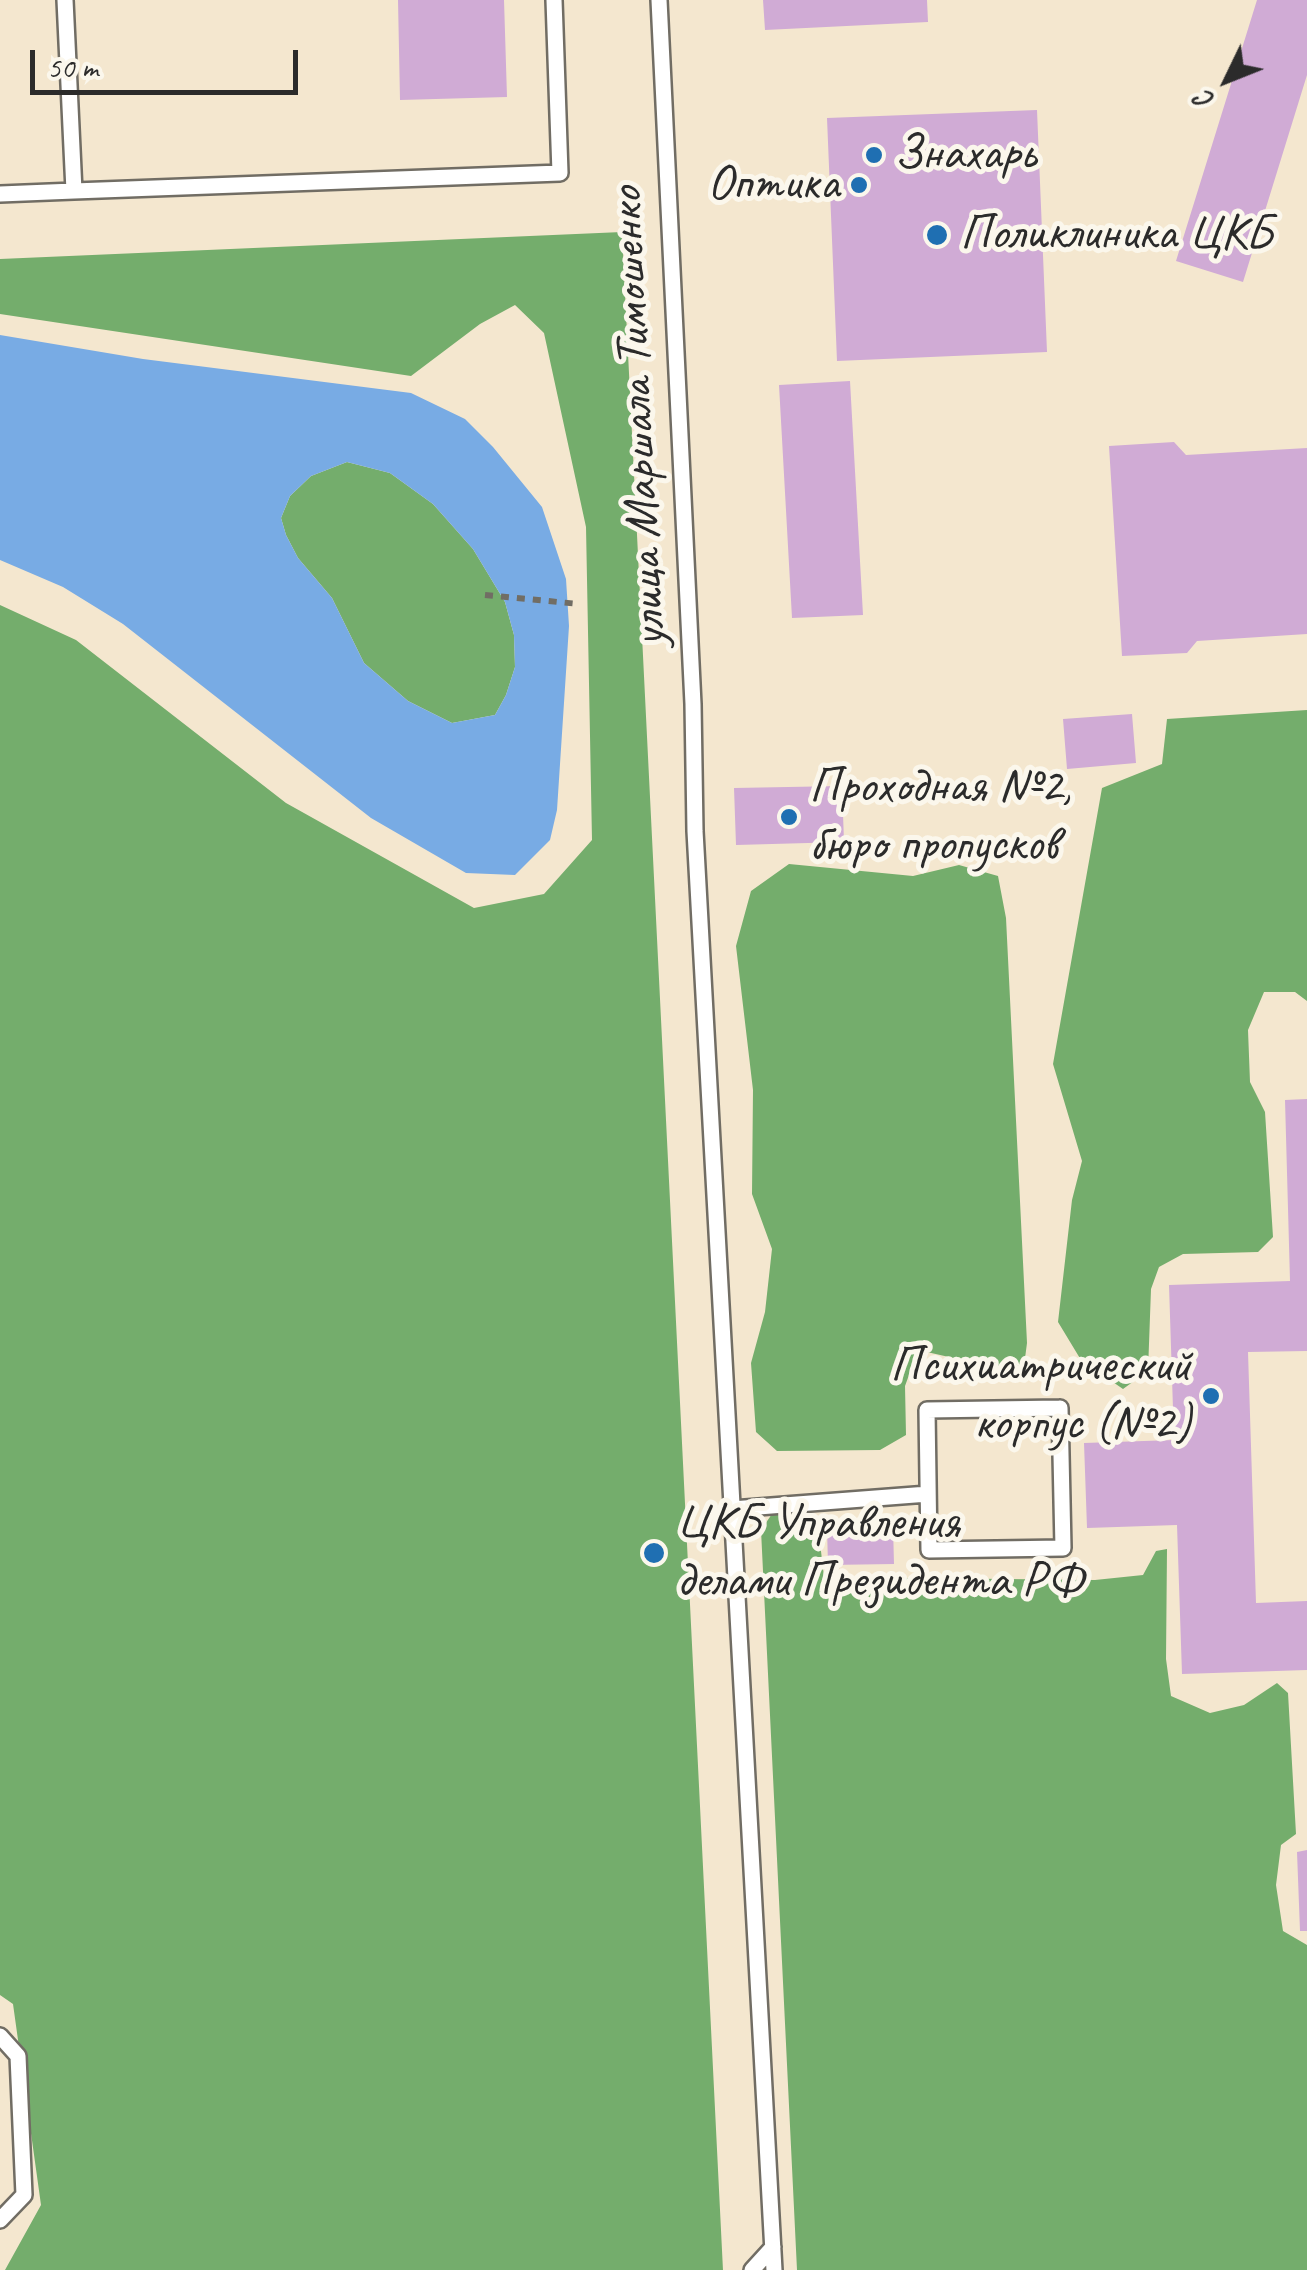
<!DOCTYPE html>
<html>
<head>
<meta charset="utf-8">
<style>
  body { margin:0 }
  #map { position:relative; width:1307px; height:2270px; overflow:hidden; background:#f4e7cf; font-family:Caveat,sans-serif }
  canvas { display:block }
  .north { position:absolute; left:1177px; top:30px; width:100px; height:100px; -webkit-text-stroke:8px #fbf7ec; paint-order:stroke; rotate:227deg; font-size:28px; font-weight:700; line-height:40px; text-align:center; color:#2b2b2b }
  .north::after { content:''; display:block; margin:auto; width:35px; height:45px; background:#2b2b2b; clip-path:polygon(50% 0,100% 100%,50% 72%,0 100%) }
  .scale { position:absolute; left:30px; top:50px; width:268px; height:45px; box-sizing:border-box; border:5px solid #2b2b2b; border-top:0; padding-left:12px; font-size:30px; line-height:35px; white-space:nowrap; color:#2b2b2b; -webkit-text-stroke:8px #fbf7ec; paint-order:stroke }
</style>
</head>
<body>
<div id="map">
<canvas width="1307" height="2270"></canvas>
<div class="north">С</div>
<div class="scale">50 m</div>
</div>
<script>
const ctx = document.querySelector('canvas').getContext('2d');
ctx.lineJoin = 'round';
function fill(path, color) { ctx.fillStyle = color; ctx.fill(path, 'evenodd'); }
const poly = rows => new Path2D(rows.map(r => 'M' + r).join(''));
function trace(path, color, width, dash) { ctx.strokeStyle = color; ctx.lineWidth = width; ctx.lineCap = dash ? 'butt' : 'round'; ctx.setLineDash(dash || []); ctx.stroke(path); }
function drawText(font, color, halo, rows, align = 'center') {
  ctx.font = font + ' Caveat,sans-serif'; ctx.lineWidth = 10; ctx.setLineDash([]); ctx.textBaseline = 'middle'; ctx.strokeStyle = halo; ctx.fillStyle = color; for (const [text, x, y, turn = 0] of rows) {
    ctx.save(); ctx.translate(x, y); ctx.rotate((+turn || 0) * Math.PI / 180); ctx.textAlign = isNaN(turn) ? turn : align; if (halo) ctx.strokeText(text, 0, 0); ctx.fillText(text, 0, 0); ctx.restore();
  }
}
fill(poly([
  [622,232,723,2270,5,2270,41,2205,13,2004,0,1995,0,605,76,640,286,803,474,908,544,894,592,840,586,527,544,333,515,305,480,324,411,376,0,314,0,259],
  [347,462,390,473,433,504,473,549,505,602,514,635,515,667,506,695,495,715,452,723,408,701,364,663,332,598,298,558,286,535,281,518,290,496,311,476],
  [1307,710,1307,1001,1295,992,1264,992,1248,1030,1250,1082,1265,1112,1273,1237,1258,1252,1183,1254,1159,1267,1151,1289,1148,1371,1123,1389,1081,1360,1058,1322,1072,1200,1082,1161,1053,1064,1102,788,1162,764,1167,719],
  [789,864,913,876,959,865,998,876,1006,918,1027,1343,1024,1366,1002,1369,918,1350,905,1386,906,1435,880,1450,777,1451,756,1432,751,1363,765,1312,772,1249,752,1194,753,1090,736,946,751,891],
  [806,1507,819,1534,824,1577,1095,1580,1143,1575,1156,1551,1167,1549,1166,1659,1171,1696,1210,1713,1244,1705,1277,1683,1288,1693,1296,1834,1281,1845,1276,1885,1283,1931,1307,1945,1307,2270,797,2270,761,1530,774,1511]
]), '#74ad6c');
fill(poly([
  [0,335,143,359,411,393,465,419,493,447,542,507,566,579,569,626,557,810,550,840,515,875,466,873,371,818,123,624,63,587,0,560],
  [347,462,390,473,433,504,473,549,505,602,514,635,515,667,506,695,495,715,452,723,408,701,364,663,332,598,298,558,286,535,281,518,290,496,311,476]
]), '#78abe4');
fill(poly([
  [398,0,504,0,507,97,400,100],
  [763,0,927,0,928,22,765,30],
  [1257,0,1307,0,1307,75,1243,282,1176,261],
  [1037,110,1047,352,837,361,827,118],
  [850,381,863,615,792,618,779,385],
  [1174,442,1186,455,1307,448,1307,634,1197,641,1187,653,1122,656,1109,446],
  [1132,714,1136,763,1067,769,1063,719],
  [842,786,844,842,736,845,734,788],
  [1307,1099,1307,1351,1248,1352,1256,1603,1307,1601,1307,1670,1182,1674,1177,1525,1087,1528,1084,1443,1174,1440,1169,1285,1290,1281,1285,1100],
  [893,1526,894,1564,828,1565,827,1528],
  [1307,1850,1307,1931,1300,1931,1297,1852]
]), '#d0abd5');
const service = poly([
  [659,0,693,704,695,831,774,2270],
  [74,191,560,173,554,0],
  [0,194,74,191,65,0],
  [1060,1408,1063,1548,929,1550,927,1410,1060,1408],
  [732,1509,928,1494],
  [0,2036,18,2056,24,2195,0,2220],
  [752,2270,773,2247]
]);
trace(service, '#716d64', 20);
trace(poly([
  [485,595,579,604]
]), '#716d64', 6, [8, 8]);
trace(service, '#fff', 15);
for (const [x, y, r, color] of [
  [874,155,10,"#1f6fb2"],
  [859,185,10,"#1f6fb2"],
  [937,235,12,"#1f6fb2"],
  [789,817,10,"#1f6fb2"],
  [1211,1396,10,"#1f6fb2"],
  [654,1553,12,"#1f6fb2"]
]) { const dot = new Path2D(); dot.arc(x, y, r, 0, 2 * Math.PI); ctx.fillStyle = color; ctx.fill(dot); trace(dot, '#fbf7ec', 4); }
drawText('50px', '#2b2b2b', '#fbf7ec', [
  ["Знахарь",894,155],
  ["Оптика",839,185,"right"],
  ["Поликлиника ЦКБ",960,235],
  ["Проходная №2,",809,788],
  ["бюро пропусков",809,846],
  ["Психиатрический",1191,1367,"right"],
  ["корпус (№2)",1191,1425,"right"],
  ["ЦКБ Управления",676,1524],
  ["делами Президента РФ",676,1582]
], 'left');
drawText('50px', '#2b2b2b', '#fbf7ec', [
  ["улица Маршала Тимошенко",639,417,-93]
]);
</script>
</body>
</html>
